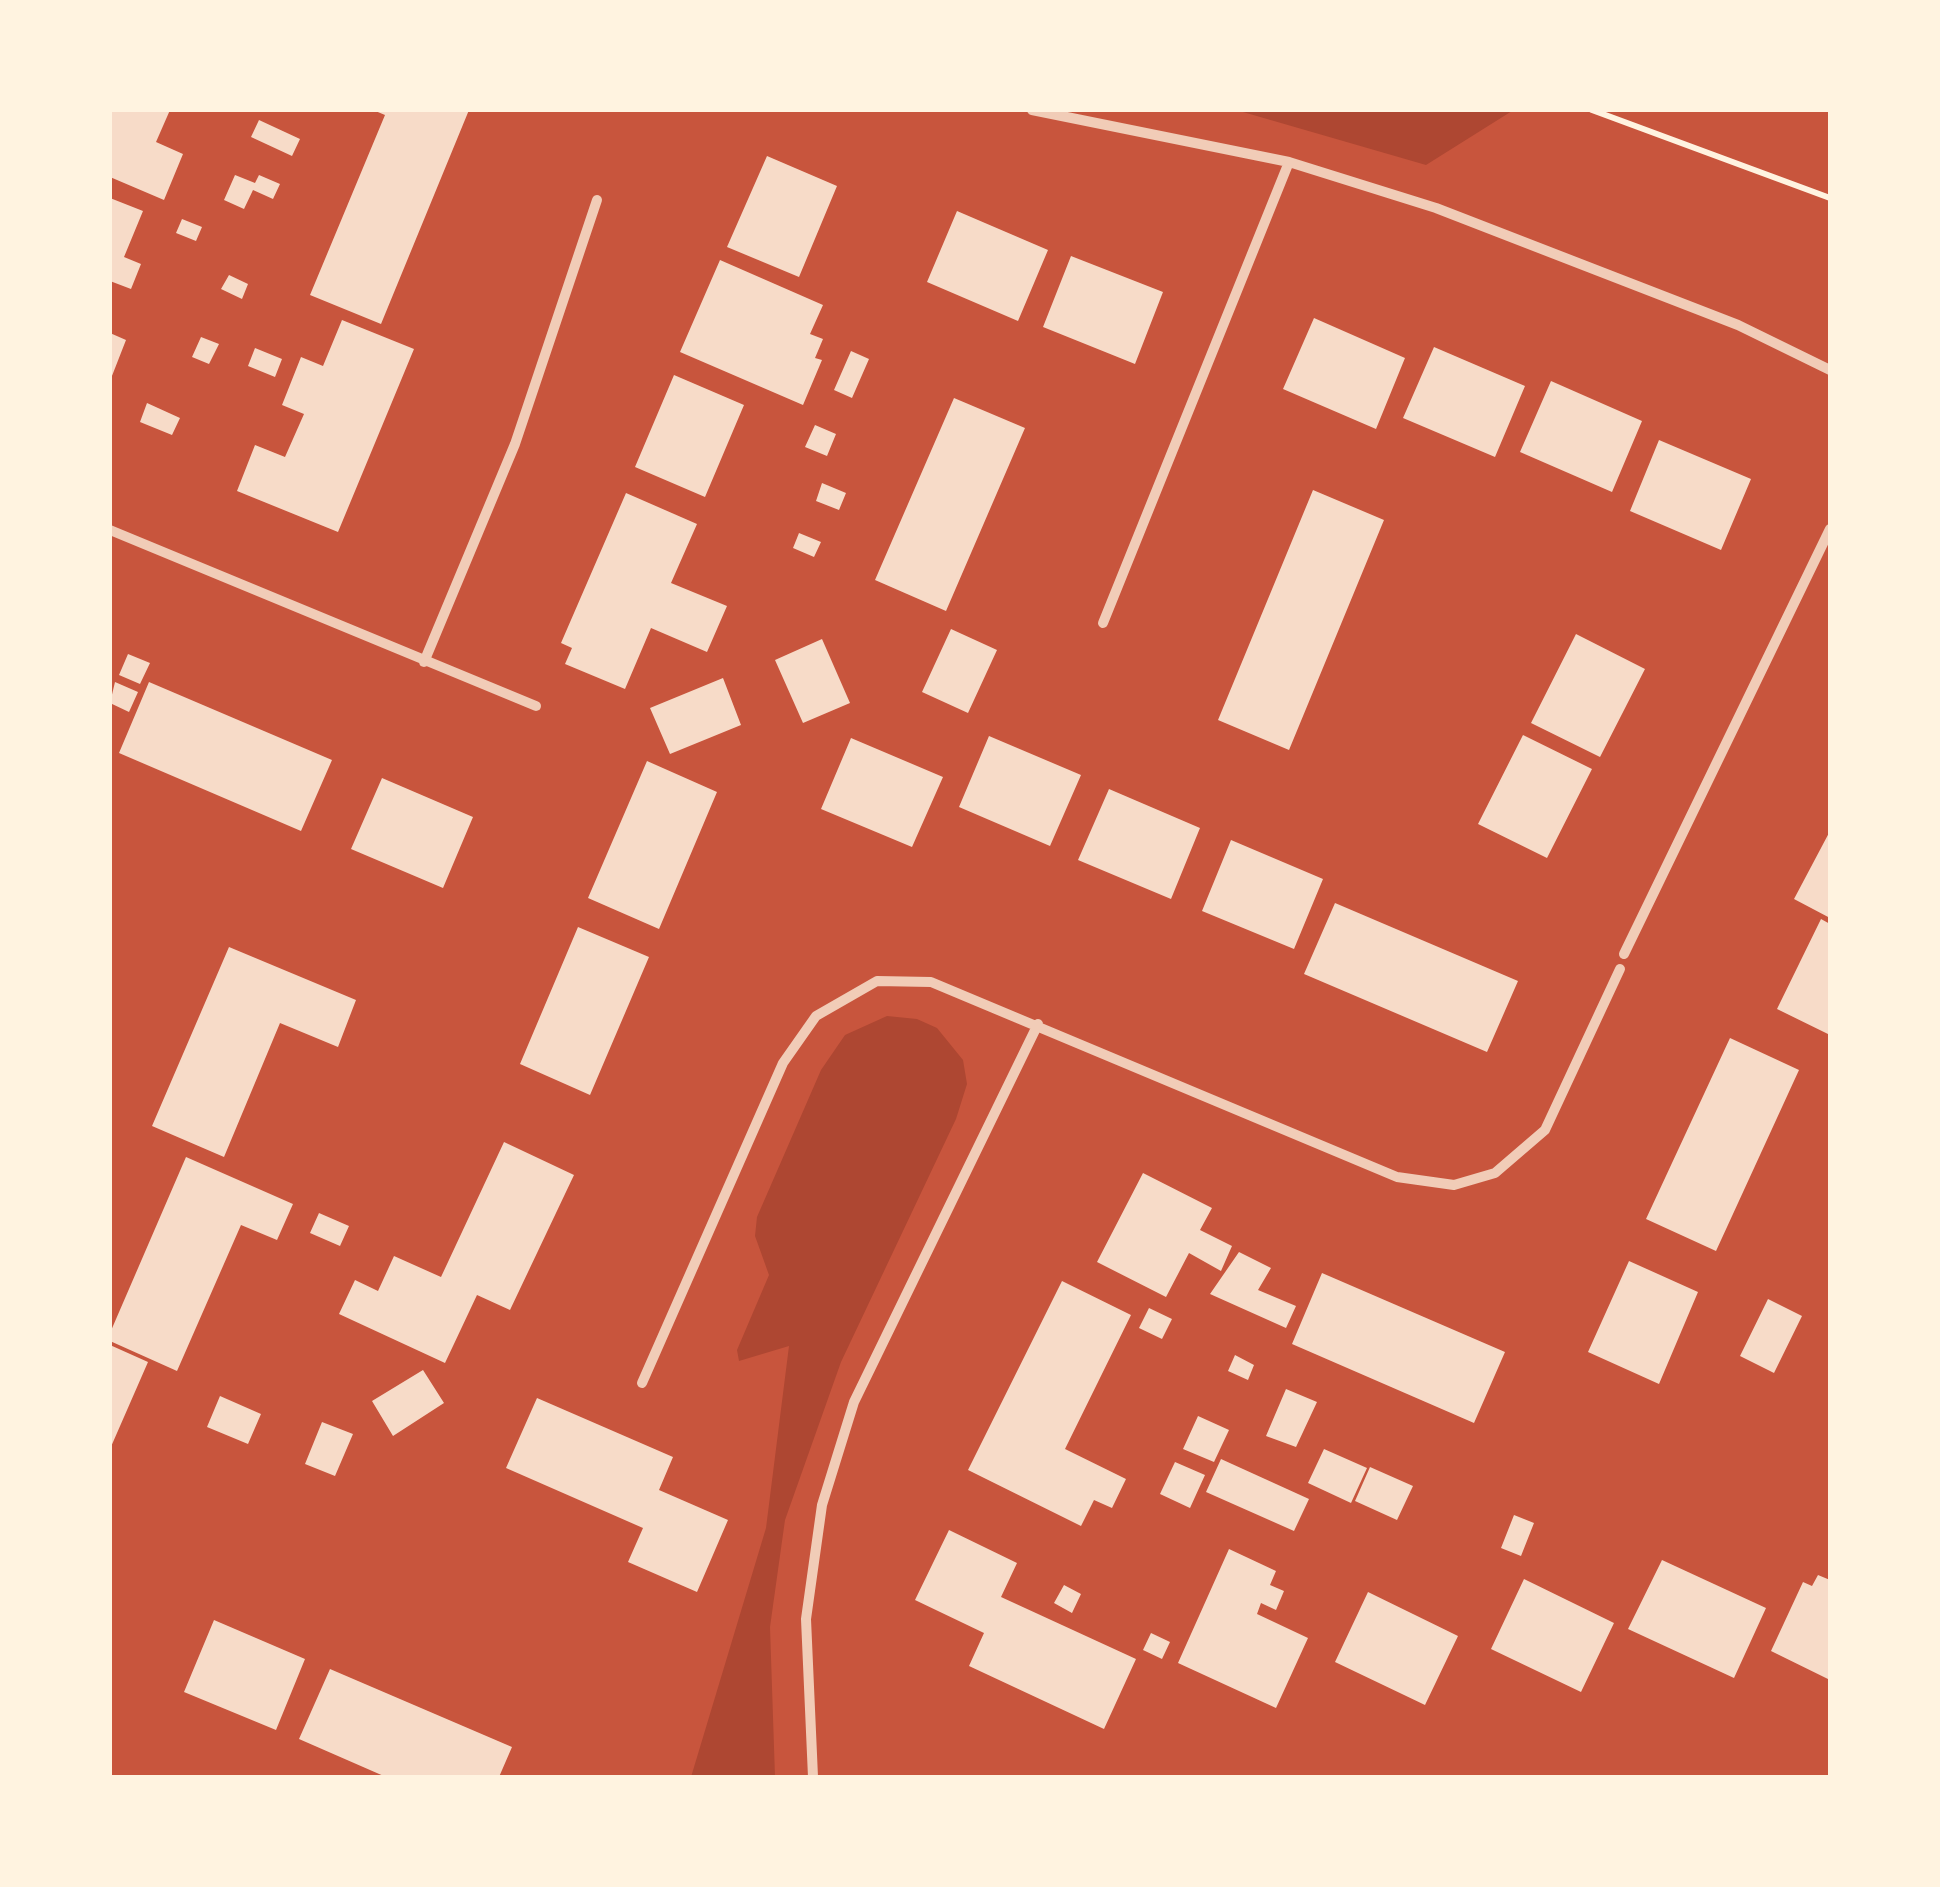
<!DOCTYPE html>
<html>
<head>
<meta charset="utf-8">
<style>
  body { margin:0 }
  #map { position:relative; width:1940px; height:1887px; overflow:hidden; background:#c8553d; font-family:"Source Sans 3",sans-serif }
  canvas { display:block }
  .frame { position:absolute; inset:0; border:112px solid #fff3e0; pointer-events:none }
</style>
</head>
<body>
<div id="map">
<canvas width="1940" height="1887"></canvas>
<div class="frame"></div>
</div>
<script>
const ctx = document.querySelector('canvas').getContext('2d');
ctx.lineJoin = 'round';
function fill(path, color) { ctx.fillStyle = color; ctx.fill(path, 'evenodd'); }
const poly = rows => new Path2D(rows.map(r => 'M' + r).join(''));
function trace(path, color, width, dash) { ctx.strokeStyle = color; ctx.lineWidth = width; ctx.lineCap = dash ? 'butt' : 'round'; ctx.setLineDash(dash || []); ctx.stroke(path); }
fill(poly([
  [1236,110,1510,110,1512,111,1426,165],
  [887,1016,917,1019,937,1028,963,1060,967,1084,956,1119,841,1362,785,1520,770,1627,775,1777,691,1777,766,1528,789,1346,739,1361,737,1350,769,1275,755,1236,757,1217,821,1070,845,1035]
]), '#ae4732');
fill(poly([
  [110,110,170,110,156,142,183,154,164,200,110,177],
  [373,110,469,110,381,324,310,295,385,115],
  [259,120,300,139,292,156,251,137],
  [767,156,837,186,799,277,727,247],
  [235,175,255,183,259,175,280,184,273,199,253,190,244,209,224,200],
  [110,198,143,211,124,257,141,264,131,289,110,281],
  [957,211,1048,250,1018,321,927,282],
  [182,219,202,227,196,241,176,233],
  [1071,256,1163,292,1135,364,1043,327],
  [720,260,823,305,810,334,823,339,815,358,822,360,803,405,680,352],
  [229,275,248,284,242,299,221,289],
  [1314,318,1405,358,1376,429,1283,389],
  [342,320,414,349,338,532,237,491,255,445,285,457,304,414,282,405,301,357,323,366],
  [110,333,126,340,110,381],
  [201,337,219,344,209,364,192,357],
  [1434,347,1525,386,1495,457,1403,418],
  [255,348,282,359,275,377,248,366],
  [851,351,869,359,852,398,834,390],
  [674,375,744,405,705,497,635,467],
  [1551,381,1642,421,1612,492,1520,452],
  [954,398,1025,428,946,611,875,580],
  [147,403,180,418,172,435,140,422],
  [815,425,836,434,827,456,805,447],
  [1659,440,1751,479,1721,550,1630,511],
  [822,483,846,493,839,510,816,501],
  [1313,490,1384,520,1289,750,1218,720],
  [626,493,697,524,671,583,727,606,707,652,651,628,625,689,565,664,572,648,561,643],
  [799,533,821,542,814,557,793,548],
  [951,629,997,650,968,713,922,692],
  [1576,634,1645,669,1600,757,1531,723],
  [822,639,850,703,803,723,775,660],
  [128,654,150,663,140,684,119,675],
  [723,678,741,725,670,754,650,708],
  [115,682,138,692,129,712,110,703],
  [149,682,332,760,301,831,119,753],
  [1523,735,1592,769,1547,858,1478,824],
  [989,736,1081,775,1050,846,959,807],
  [851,738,943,777,912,847,821,809],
  [647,761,717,792,659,929,588,898],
  [382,778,473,817,443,888,351,849],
  [1109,789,1200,828,1171,899,1078,860],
  [1830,831,1830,918,1794,899],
  [1231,840,1323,879,1294,949,1202,911],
  [1335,903,1518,981,1487,1052,1304,974],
  [1821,919,1830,924,1830,1035,1777,1009],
  [578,927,649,957,590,1095,520,1064],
  [229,947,356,1000,338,1047,280,1023,224,1157,152,1126],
  [1730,1038,1799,1070,1716,1251,1646,1219],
  [504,1142,574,1175,510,1310,477,1295,445,1363,339,1314,355,1280,378,1291,394,1256,441,1277],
  [186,1157,293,1204,277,1240,241,1225,177,1371,110,1341,110,1333],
  [1143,1173,1212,1208,1200,1230,1232,1246,1221,1271,1189,1253,1166,1297,1097,1262],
  [319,1213,349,1226,340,1246,310,1233],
  [1239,1252,1271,1268,1258,1290,1296,1306,1286,1328,1210,1294],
  [1629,1261,1698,1292,1659,1384,1588,1352],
  [1322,1273,1505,1352,1474,1423,1292,1344],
  [1062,1281,1131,1315,1065,1449,1126,1479,1112,1508,1094,1500,1081,1526,968,1470],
  [1768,1299,1802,1316,1774,1373,1740,1356],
  [1149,1308,1172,1319,1162,1339,1139,1328],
  [110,1345,148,1362,110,1449],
  [1235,1355,1254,1365,1248,1380,1228,1371],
  [423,1370,444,1403,393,1436,372,1401],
  [1286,1389,1317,1402,1296,1447,1266,1436],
  [220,1396,261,1414,248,1444,207,1427],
  [537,1398,673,1457,659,1490,728,1520,697,1592,628,1562,643,1528,506,1468],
  [1198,1416,1229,1430,1214,1462,1183,1449],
  [322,1422,353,1434,335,1476,305,1464],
  [1324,1449,1367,1468,1351,1503,1308,1483],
  [1221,1459,1309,1499,1294,1531,1206,1492],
  [1175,1462,1205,1475,1190,1508,1160,1494],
  [1370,1467,1413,1486,1397,1520,1355,1501],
  [1514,1515,1534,1523,1521,1556,1501,1548],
  [949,1530,1017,1563,1001,1597,1136,1659,1104,1729,969,1666,984,1633,915,1600],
  [1229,1549,1276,1571,1270,1585,1284,1591,1276,1610,1261,1603,1257,1614,1308,1638,1276,1708,1178,1663],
  [1662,1560,1766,1608,1734,1678,1628,1629],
  [1818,1575,1830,1580,1830,1680,1771,1651,1803,1582,1812,1586],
  [1524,1579,1614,1623,1581,1692,1491,1649],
  [1064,1585,1081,1594,1072,1613,1054,1603],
  [1368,1592,1458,1636,1425,1705,1335,1662],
  [214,1620,305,1659,276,1730,184,1692],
  [1151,1633,1170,1642,1162,1659,1143,1650],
  [330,1669,512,1747,499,1777,386,1777,299,1739]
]), '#f7dbc8');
trace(poly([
  [1592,110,1830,198]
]), '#fff3e0', 6);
trace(poly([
  [1032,110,1289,162,1436,208,1738,325,1830,370],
  [110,530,536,706],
  [1103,623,1289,162],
  [424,662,515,444,597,200],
  [1624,954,1830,529],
  [642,1383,783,1063,816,1016,877,981,931,982,1397,1177,1454,1185,1495,1173,1545,1130,1620,969],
  [813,1777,806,1619,822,1505,854,1402,1038,1024]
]), '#f1ccb7', 10);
</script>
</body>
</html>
